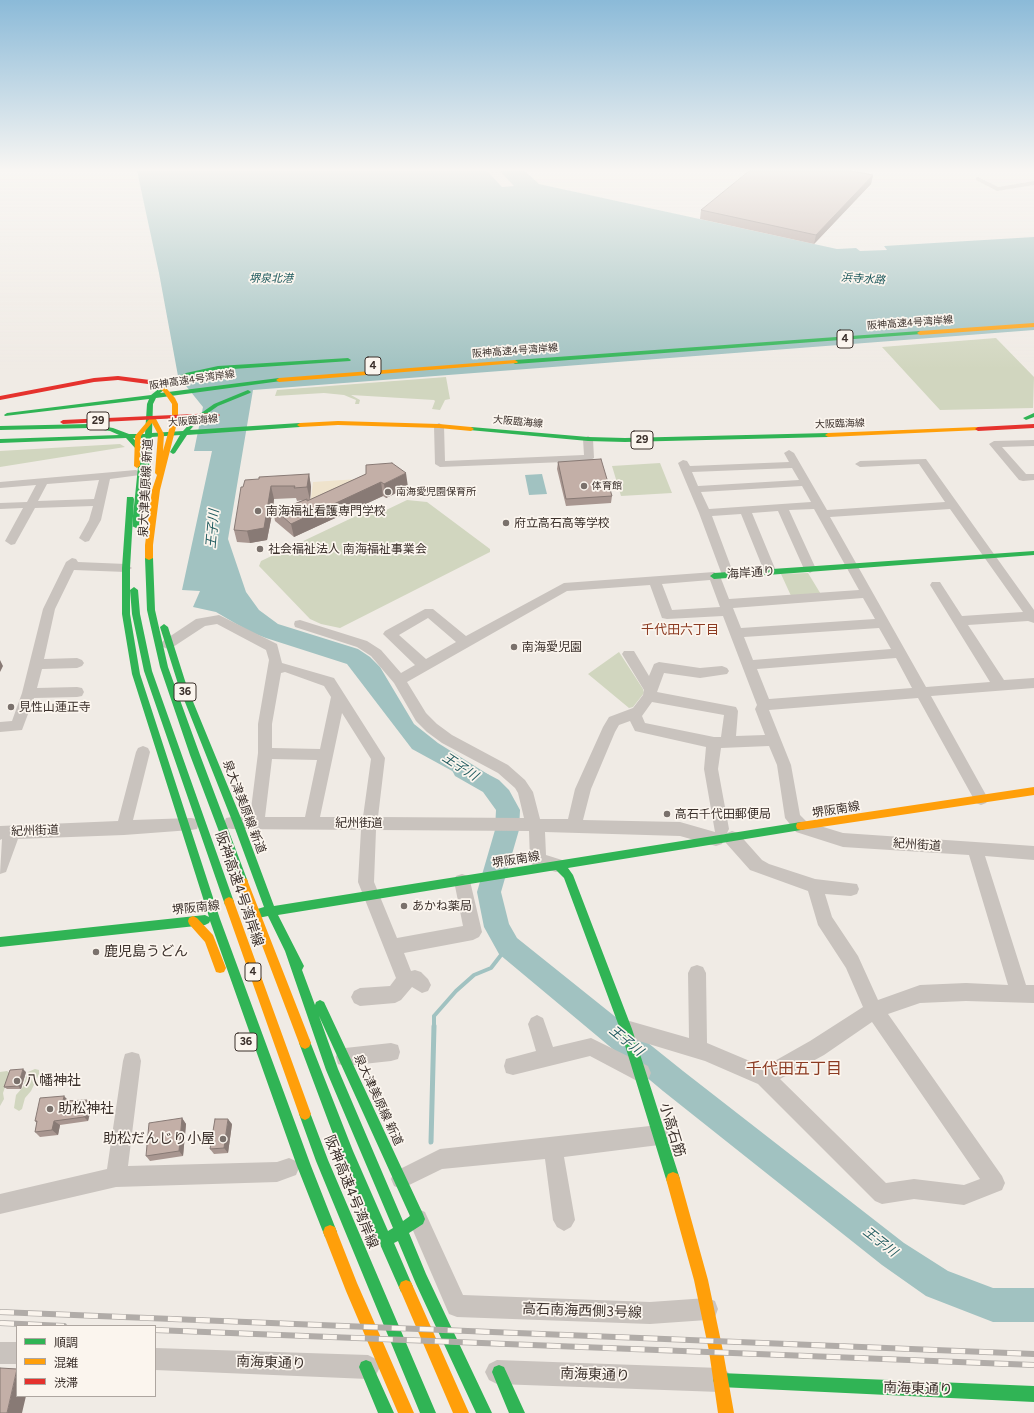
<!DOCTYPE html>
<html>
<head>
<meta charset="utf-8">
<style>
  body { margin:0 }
  #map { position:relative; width:1034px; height:1413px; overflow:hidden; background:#f0ebe5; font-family:Figtree,"Noto Sans JP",sans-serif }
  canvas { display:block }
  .legend { position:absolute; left:16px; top:1325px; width:140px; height:72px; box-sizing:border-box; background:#fbf5ee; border:1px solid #aea6a0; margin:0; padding:5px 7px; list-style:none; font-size:12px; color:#3b302b }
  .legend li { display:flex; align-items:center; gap:8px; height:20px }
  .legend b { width:20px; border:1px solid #aea6a0 }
</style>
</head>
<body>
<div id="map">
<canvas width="1034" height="1413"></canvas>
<ul class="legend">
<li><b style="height:5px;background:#30b455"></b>順調</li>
<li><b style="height:5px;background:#ff9f0a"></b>混雑</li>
<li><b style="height:5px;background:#e5322d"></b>渋滞</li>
</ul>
</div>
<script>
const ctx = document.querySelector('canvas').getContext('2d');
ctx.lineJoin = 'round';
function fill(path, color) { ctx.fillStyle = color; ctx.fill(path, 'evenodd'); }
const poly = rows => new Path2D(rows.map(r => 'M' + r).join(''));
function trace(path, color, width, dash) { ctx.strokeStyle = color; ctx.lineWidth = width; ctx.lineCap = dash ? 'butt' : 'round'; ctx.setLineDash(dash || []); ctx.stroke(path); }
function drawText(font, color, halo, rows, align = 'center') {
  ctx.font = font + ' Figtree,"Noto Sans JP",sans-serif'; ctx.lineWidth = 3.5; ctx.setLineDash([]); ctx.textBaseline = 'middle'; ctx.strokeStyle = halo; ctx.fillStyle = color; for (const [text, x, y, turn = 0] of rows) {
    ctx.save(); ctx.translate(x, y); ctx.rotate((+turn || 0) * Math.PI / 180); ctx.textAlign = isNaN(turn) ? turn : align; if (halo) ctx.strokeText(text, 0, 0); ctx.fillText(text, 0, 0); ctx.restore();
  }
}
fill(poly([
  [996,338,1034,377,1033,408,940,410,882,347],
  [446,377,450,399,445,400,440,410,432,409,435,401,434,400,351,395,360,400,359,404,355,404,356,400,344,395,324,393,275,396,277,390],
  [120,444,125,447,0,467,0,451],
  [660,463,672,493,621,496,612,466],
  [407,500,427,502,490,549,490,552,340,628,321,624,310,619,259,566,261,561,375,507,382,512],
  [808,573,822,596,792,598,781,574],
  [619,652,643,689,644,693,633,707,629,708,588,674],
  [35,1069,39,1070,39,1074,31,1091,25,1098,22,1109,19,1111,14,1108,16,1095,23,1087,28,1072],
  [7,1071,10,1073,3,1093,4,1099,0,1106,0,1072]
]), '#d1d6bf');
fill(poly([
  [358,479,313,507,306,500,311,498,313,482]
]), '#efe3cc');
fill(poly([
  [137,171,525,171,539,184,837,249,856,248,860,251,887,250,884,246,1034,237,1034,330,253,390,228,539,246,592,259,610,278,624,358,649,370,657,380,667,414,724,438,743,489,775,487,790,412,749,347,664,266,638,250,632,216,612,193,607,200,591,182,590,212,451,194,451,203,407,178,376,159,273],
  [542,474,547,494,529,495,525,475]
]), '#a1c2c1');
fill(poly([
  [487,171,500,171,514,186,502,187]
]), '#f0ebe5');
trace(poly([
  [434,1027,434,1016,456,991,474,975,491,968,508,946]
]), '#a1c2c1', 4);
trace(poly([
  [431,1142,434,1026]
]), '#a1c2c1', 5);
fill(poly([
  [463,761,499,780,509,790,520,810,519,830,501,892,509,924,517,938,683,1071,904,1243,948,1271,993,1288,1034,1288,1034,1322,993,1322,926,1296,882,1265,663,1091,499,954,484,927,477,892,495,830,496,810,483,792,455,776,452,770,455,764,463,761]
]), '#a1c2c1');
fill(poly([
  [978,177,998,187,1034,181,1034,185,997,191,976,180,976,178,978,177],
  [439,423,444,426,445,461,584,455,583,439,588,436,593,439,594,458,589,461,440,467,435,464,434,426,439,423],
  [1034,440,1034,446,1002,447,1026,474,1034,474,1034,480,1023,481,1019,480,989,444,994,441,1034,440],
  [789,450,794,453,827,510,945,502,919,464,860,467,855,464,860,461,926,459,1034,610,1034,623,1028,621,968,625,1004,680,1034,678,1034,688,931,696,986,795,989,799,986,803,981,805,976,803,918,698,769,710,791,765,800,815,807,822,843,833,1034,846,1034,860,985,856,1026,985,1034,985,1034,1003,966,1001,920,1003,888,1014,1002,1176,1005,1183,1002,1190,964,1205,914,1199,882,1204,875,1201,758,1084,705,1061,619,1035,617,1029,619,1023,626,1020,689,1038,688,973,691,967,697,965,703,967,706,973,707,1043,764,1067,810,1041,863,1007,846,968,818,925,808,891,750,870,726,843,724,838,726,834,722,835,724,839,722,844,716,846,680,836,545,832,546,855,562,860,564,865,562,870,556,872,532,865,530,860,529,831,376,830,374,882,397,938,463,926,454,881,456,876,462,874,468,876,470,881,482,932,479,937,473,940,404,953,411,971,415,970,421,972,428,979,431,985,428,991,422,993,412,987,401,1000,395,1003,360,1006,354,1003,351,997,354,991,360,988,390,986,396,978,358,882,361,830,232,829,226,828,224,823,226,818,232,817,250,817,258,753,258,724,269,660,266,650,217,624,205,626,173,647,168,649,163,647,161,644,163,641,196,619,219,615,277,644,282,663,334,678,385,758,378,817,524,818,518,793,515,788,498,773,442,743,427,732,416,721,394,683,371,656,357,647,295,627,294,624,295,621,300,620,367,641,381,650,401,673,415,665,383,634,385,631,425,609,433,609,466,636,564,583,714,572,720,576,729,599,859,590,814,509,789,510,816,569,810,573,804,569,778,511,752,513,776,571,770,575,764,571,741,514,712,516,734,575,728,579,722,575,699,513,678,463,683,460,687,461,690,466,789,462,784,453,789,450],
  [792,468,799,480,698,486,692,472,792,468],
  [802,486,811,502,709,509,701,492,802,486],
  [950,509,1023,612,962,616,940,582,932,582,930,585,990,682,926,687,830,517,950,509],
  [710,580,720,607,672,610,662,584,710,580],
  [650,585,662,618,667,619,723,616,757,705,755,709,765,735,736,736,738,711,736,707,657,692,664,673,700,678,727,674,729,671,727,668,722,666,700,668,659,662,654,664,649,676,634,651,624,651,622,654,644,690,643,695,633,708,609,717,603,727,575,789,568,819,540,819,533,792,525,780,508,765,452,735,437,724,426,713,407,682,567,591,650,585],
  [863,598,875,619,741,628,733,608,863,598],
  [428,618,456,642,426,659,399,635,428,618],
  [879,628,891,649,753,660,744,637,879,628],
  [896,658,912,688,769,699,757,669,896,658],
  [285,672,324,686,331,697,320,749,272,748,272,724,281,673,285,672],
  [652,702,724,715,721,737,714,737,645,723,642,716,652,702],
  [342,713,371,759,363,817,320,817,342,713],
  [630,721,635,731,706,747,704,769,715,832,680,822,583,820,591,789,615,732,619,725,630,721],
  [769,746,777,765,785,818,796,832,843,847,969,855,1008,985,966,983,920,985,878,1000,858,956,832,917,825,894,851,896,857,894,859,889,857,884,815,879,769,864,762,860,738,833,732,831,727,833,729,829,718,769,721,748,769,746],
  [272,759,317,760,305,817,265,817,272,759],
  [872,1022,980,1179,964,1185,914,1179,886,1183,780,1079,824,1055,872,1022],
  [136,470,141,473,140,475,110,479,101,520,89,541,85,542,79,538,89,520,93,506,35,508,15,544,11,545,5,541,23,508,0,509,0,503,27,502,36,485,0,488,0,482,136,470],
  [99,480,94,499,38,501,47,484,99,480],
  [72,558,76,559,78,562,126,564,132,568,126,572,74,570,55,609,44,659,77,658,82,660,84,663,82,666,77,668,42,669,37,688,77,687,82,688,84,692,82,696,77,697,34,698,22,730,0,732,0,722,12,721,22,693,43,609,66,562,72,558],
  [143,746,148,748,150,752,133,820,191,818,197,819,199,824,197,829,191,830,124,835,18,839,6,872,0,874,2,839,0,840,0,826,118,821,136,752,138,748,143,746],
  [537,1015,543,1018,553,1047,591,1038,648,1066,651,1073,648,1080,641,1083,590,1056,513,1075,506,1073,504,1066,506,1059,536,1051,528,1024,531,1018,537,1015],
  [391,1043,398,1045,400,1052,398,1059,391,1061,345,1066,338,1064,336,1057,338,1050,345,1048,391,1043],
  [132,1052,139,1054,141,1061,128,1166,277,1162,289,1158,296,1161,299,1168,296,1175,277,1182,116,1187,0,1214,0,1194,107,1169,123,1061,125,1054,132,1052],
  [659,1125,666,1128,669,1135,666,1142,659,1145,564,1157,575,1220,571,1227,564,1231,557,1227,553,1220,545,1159,442,1169,401,1189,394,1186,391,1179,394,1172,440,1149,659,1125],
  [418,1209,425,1212,463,1295,650,1302,707,1298,715,1301,718,1309,715,1317,707,1320,650,1324,457,1317,449,1314,408,1219,411,1212,418,1209],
  [0,1342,17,1342,17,1364,0,1364,0,1342],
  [155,1348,368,1355,376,1359,380,1367,376,1375,368,1379,155,1370,155,1348],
  [497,1360,720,1368,728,1372,732,1380,728,1388,720,1392,497,1384,489,1380,485,1372,489,1364,497,1360]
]), '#c9c3be');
fill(poly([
  [920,331,923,333,922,334,515,364,512,362,515,360,920,331],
  [348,358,351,360,350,361,218,370,190,375,174,382,160,393,279,378,281,379,281,381,156,398,153,404,152,433,183,431,197,416,214,404,248,390,251,392,250,393,218,406,201,418,190,430,300,423,303,425,300,427,187,435,175,453,173,454,170,452,180,435,152,437,150,464,149,465,145,465,140,526,136,528,132,526,139,457,136,449,126,438,0,443,0,439,119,435,110,431,90,428,0,430,0,426,90,424,113,428,129,434,145,434,147,404,149,399,5,416,4,415,7,413,151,395,170,380,186,373,218,366,348,358],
  [133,438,145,438,144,453,141,447,133,438],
  [1034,413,1034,417,1026,420,1023,418,1034,413],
  [471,427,588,437,625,438,828,433,831,435,828,437,625,442,588,441,469,430,469,428,471,427],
  [127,497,133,497,134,499,130,568,130,614,140,674,220,919,311,1166,337,1232,335,1237,330,1239,325,1237,297,1166,210,921,209,923,205,925,0,947,0,937,205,915,209,917,132,674,122,614,122,568,127,497],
  [1034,551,1034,555,714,579,710,576,714,573,1034,551],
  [146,556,152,556,153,558,155,610,168,667,200,755,248,882,247,885,243,887,239,885,238,882,190,755,160,667,147,610,145,558,146,556],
  [134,587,138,590,140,614,152,671,234,902,233,905,229,907,225,905,224,902,144,671,132,614,130,590,134,587],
  [164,624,168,627,187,687,243,823,274,906,801,822,805,823,806,826,805,829,801,830,568,868,573,875,632,1029,680,1179,678,1184,673,1186,668,1184,666,1179,620,1029,564,878,556,870,278,915,304,966,302,970,315,1005,316,1002,320,1000,324,1002,423,1214,425,1219,423,1224,409,1233,426,1274,492,1413,476,1413,416,1284,398,1241,394,1243,413,1287,411,1292,406,1294,401,1292,342,1158,299,1043,301,1039,305,1037,309,1039,353,1151,388,1231,393,1228,326,1070,285,951,268,916,258,918,254,916,253,913,254,910,264,907,233,823,179,687,160,627,164,624],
  [319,1016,410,1216,403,1221,338,1069,319,1016],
  [305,1108,309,1110,328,1160,436,1413,420,1413,316,1161,299,1114,301,1110,305,1108],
  [366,1360,371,1362,394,1413,378,1413,359,1367,361,1362,366,1360],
  [499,1365,504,1367,525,1413,509,1413,492,1372,494,1367,499,1365],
  [720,1373,1034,1386,1034,1402,720,1387,715,1385,713,1380,715,1375,720,1373]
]), '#30b455');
fill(poly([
  [1034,323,1034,327,920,335,917,333,920,331,1034,323],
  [515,360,518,362,517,363,279,382,276,380,279,378,515,360],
  [157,384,167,389,175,398,178,404,178,419,160,490,153,545,153,558,149,560,145,558,145,545,152,490,157,475,155,473,158,434,152,423,141,436,140,466,137,468,134,466,135,436,151,417,155,417,164,434,163,451,172,419,172,404,163,391,155,387,155,385,157,384],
  [338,421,439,424,471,427,474,429,471,431,439,428,338,425,300,427,297,425,300,423,338,421],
  [978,427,981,429,980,430,828,437,825,435,828,433,978,427],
  [1034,787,1034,795,801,830,797,829,796,826,797,823,801,822,1034,787],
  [243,877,247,879,248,882,311,1043,309,1047,305,1049,301,1047,299,1043,238,882,239,879,243,877],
  [229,897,233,899,234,902,311,1114,309,1118,305,1120,301,1118,299,1114,224,902,225,899,229,897],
  [193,916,197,918,213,935,226,968,224,972,220,973,216,972,205,942,189,924,188,921,189,918,193,916],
  [673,1172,678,1174,680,1179,708,1280,723,1351,734,1413,718,1413,709,1351,694,1280,666,1179,668,1174,673,1172],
  [330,1225,335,1227,357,1283,414,1413,398,1413,346,1291,323,1232,325,1227,330,1225],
  [406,1280,411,1282,469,1413,453,1413,399,1287,401,1282,406,1280]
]), '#ff9f0a');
fill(poly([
  [118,376,150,380,160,386,157,388,148,384,118,380,94,382,0,400,0,396,94,378,118,376],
  [217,413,220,415,219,416,63,424,60,422,63,420,217,413],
  [1034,424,1034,428,978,431,975,429,978,427,1034,424]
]), '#e5322d');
const rail = poly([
  [0,1312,1034,1354],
  [0,1323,64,1326],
  [155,1330,1034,1365]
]);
trace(rail, '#b1aca8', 6);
trace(rail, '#fbf5ee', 4.5, [14]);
fill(poly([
  [873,175,871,184,814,244,700,219,701,210],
  [558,462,612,496,611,503,566,506,557,469],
  [309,474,311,487,310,500,307,500,307,501,366,474,408,487,386,498,383,496,294,537,275,521,273,509,267,540,250,543,237,542,234,530,243,487],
  [296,498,297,501,303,500,289,506,273,507,274,499],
  [26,1072,21,1089,7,1089,4,1087],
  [87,1100,92,1105,88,1121,60,1125,58,1135,40,1137,35,1132,37,1123,35,1121,69,1101],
  [182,1118,186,1124,183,1156,150,1161,146,1156],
  [232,1124,228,1153,214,1154,210,1149]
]), '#a89690');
fill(poly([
  [873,175,871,184,814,244,816,235],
  [406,473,408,487,386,498,384,484],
  [309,474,311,487,310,500,307,487],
  [381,482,383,496,294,537,291,524],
  [271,486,274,499,273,508,272,507,273,509,267,540,250,543,247,531],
  [0,660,3,666,0,672],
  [23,1069,26,1072,21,1089,18,1086],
  [64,1096,69,1101,63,1101],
  [87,1100,92,1105,88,1121,84,1117],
  [182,1118,186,1124,183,1156,179,1151],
  [228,1119,232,1124,228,1153,224,1148],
  [54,1121,60,1125,58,1135,52,1130],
  [17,1370,17,1396,26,1396,22,1413,7,1413]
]), '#887a75');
const building = poly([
  [749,171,852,171,873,175,816,235,701,210,749,171],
  [601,459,612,496,566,499,558,462,601,459],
  [392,463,406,473,384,484,381,482,291,524,272,507,289,506,307,499,307,501,366,474,366,465,392,463],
  [309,474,307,487,294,488,295,486,271,486,264,528,247,531,234,530,241,487,243,487,245,480,259,479,259,477,309,474],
  [23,1069,18,1086,4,1087,10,1070,23,1069],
  [64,1096,63,1101,87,1100,84,1117,54,1121,52,1130,35,1132,37,1121,35,1121,40,1098,64,1096],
  [182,1118,179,1151,146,1156,149,1123,182,1118],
  [215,1119,228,1119,224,1148,210,1149,215,1119],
  [0,1368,17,1369,7,1413,0,1413,0,1368]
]);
fill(building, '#c3afa7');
trace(building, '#887a75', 1);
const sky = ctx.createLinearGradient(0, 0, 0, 369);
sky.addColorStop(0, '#8bbad8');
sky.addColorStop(0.46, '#f8f6f3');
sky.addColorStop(1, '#f8f6f300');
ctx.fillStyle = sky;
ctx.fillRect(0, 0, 1034, 369);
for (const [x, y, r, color] of [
  [584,486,4,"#7a716c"],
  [388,492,4,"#7a716c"],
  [258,511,4,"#7a716c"],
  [506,523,4,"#7a716c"],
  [260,549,4,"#7a716c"],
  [514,647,4,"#7a716c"],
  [11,707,4,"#7a716c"],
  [667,814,4,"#7a716c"],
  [404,906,4,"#7a716c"],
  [96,952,4,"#7a716c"],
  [17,1081,4,"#7a716c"],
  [50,1109,4,"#7a716c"],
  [223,1139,4,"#7a716c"]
]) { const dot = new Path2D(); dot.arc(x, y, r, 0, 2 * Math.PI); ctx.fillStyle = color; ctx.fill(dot); trace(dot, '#fbf5ee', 1.5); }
drawText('10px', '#3b302b', '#fbf5ee', [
  ["阪神高速4号湾岸線",910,323,-4],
  ["阪神高速4号湾岸線",515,351,-4],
  ["阪神高速4号湾岸線",192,380,-8],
  ["大阪臨海線",193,421,-5],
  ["大阪臨海線",518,422,5],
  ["大阪臨海線",840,424,-2]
]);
drawText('10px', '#3b302b', '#fbf5ee', [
  ["体育館",592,486],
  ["南海愛児園保育所",396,492]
], 'left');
drawText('italic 11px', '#1f5a5e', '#fbf5ee', [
  ["堺泉北港",271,279],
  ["浜寺水路",863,279,4]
]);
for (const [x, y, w] of [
  [845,339,16],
  [373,366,16],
  [98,421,22],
  [642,440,22],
  [185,692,22],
  [253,972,16],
  [246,1042,22]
]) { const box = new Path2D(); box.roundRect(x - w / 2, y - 9, w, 18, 3); ctx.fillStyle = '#fbf5ee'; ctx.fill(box); trace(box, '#3b302b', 1); }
drawText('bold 11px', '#3b302b', null, [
  ["4",845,339],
  ["4",373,366],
  ["29",98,421],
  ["29",642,440],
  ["36",185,692],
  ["4",253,972],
  ["36",246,1042]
]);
drawText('12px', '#3b302b', '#fbf5ee', [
  ["泉大津美原線 新道",146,488,-87],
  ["海岸通り",751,573,-4],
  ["泉大津美原線 新道",244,807,69],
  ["堺阪南線",836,810,-9],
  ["紀州街道",359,823],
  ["紀州街道",35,831,-2],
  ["紀州街道",917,845,4],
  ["堺阪南線",516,860,-9],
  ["堺阪南線",196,908,-6],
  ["泉大津美原線 新道",378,1100,65]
]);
drawText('12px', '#3b302b', '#fbf5ee', [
  ["南海福祉看護専門学校",266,511],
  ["府立高石高等学校",514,523],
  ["社会福祉法人 南海福祉事業会",268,549],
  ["南海愛児園",522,647],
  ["見性山蓮正寺",19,707],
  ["高石千代田郵便局",675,814],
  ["あかね薬局",412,906]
], 'left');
drawText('italic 13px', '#1f5a5e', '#fbf5ee', [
  ["王子川",213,529,-85],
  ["王子川",460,767,33],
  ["王子川",626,1041,39],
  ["王子川",880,1242,38]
]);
drawText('13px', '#8c3b22', '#fbf5ee', [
  ["千代田六丁目",680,630]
]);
drawText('14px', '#3b302b', '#fbf5ee', [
  ["阪神高速4号湾岸線",239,889,71],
  ["小高石筋",672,1130,73],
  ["阪神高速4号湾岸線",351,1192,68],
  ["高石南海西側3号線",582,1311,2],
  ["南海東通り",271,1363,2],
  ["南海東通り",595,1375,2],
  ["南海東通り",918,1389,2]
]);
drawText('14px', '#3b302b', '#fbf5ee', [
  ["鹿児島うどん",104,952],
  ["八幡神社",25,1081],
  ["助松神社",58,1109],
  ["助松だんじり小屋",215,1139,"right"]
], 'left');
drawText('16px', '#8c3b22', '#fbf5ee', [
  ["千代田五丁目",794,1069]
]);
</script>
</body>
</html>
